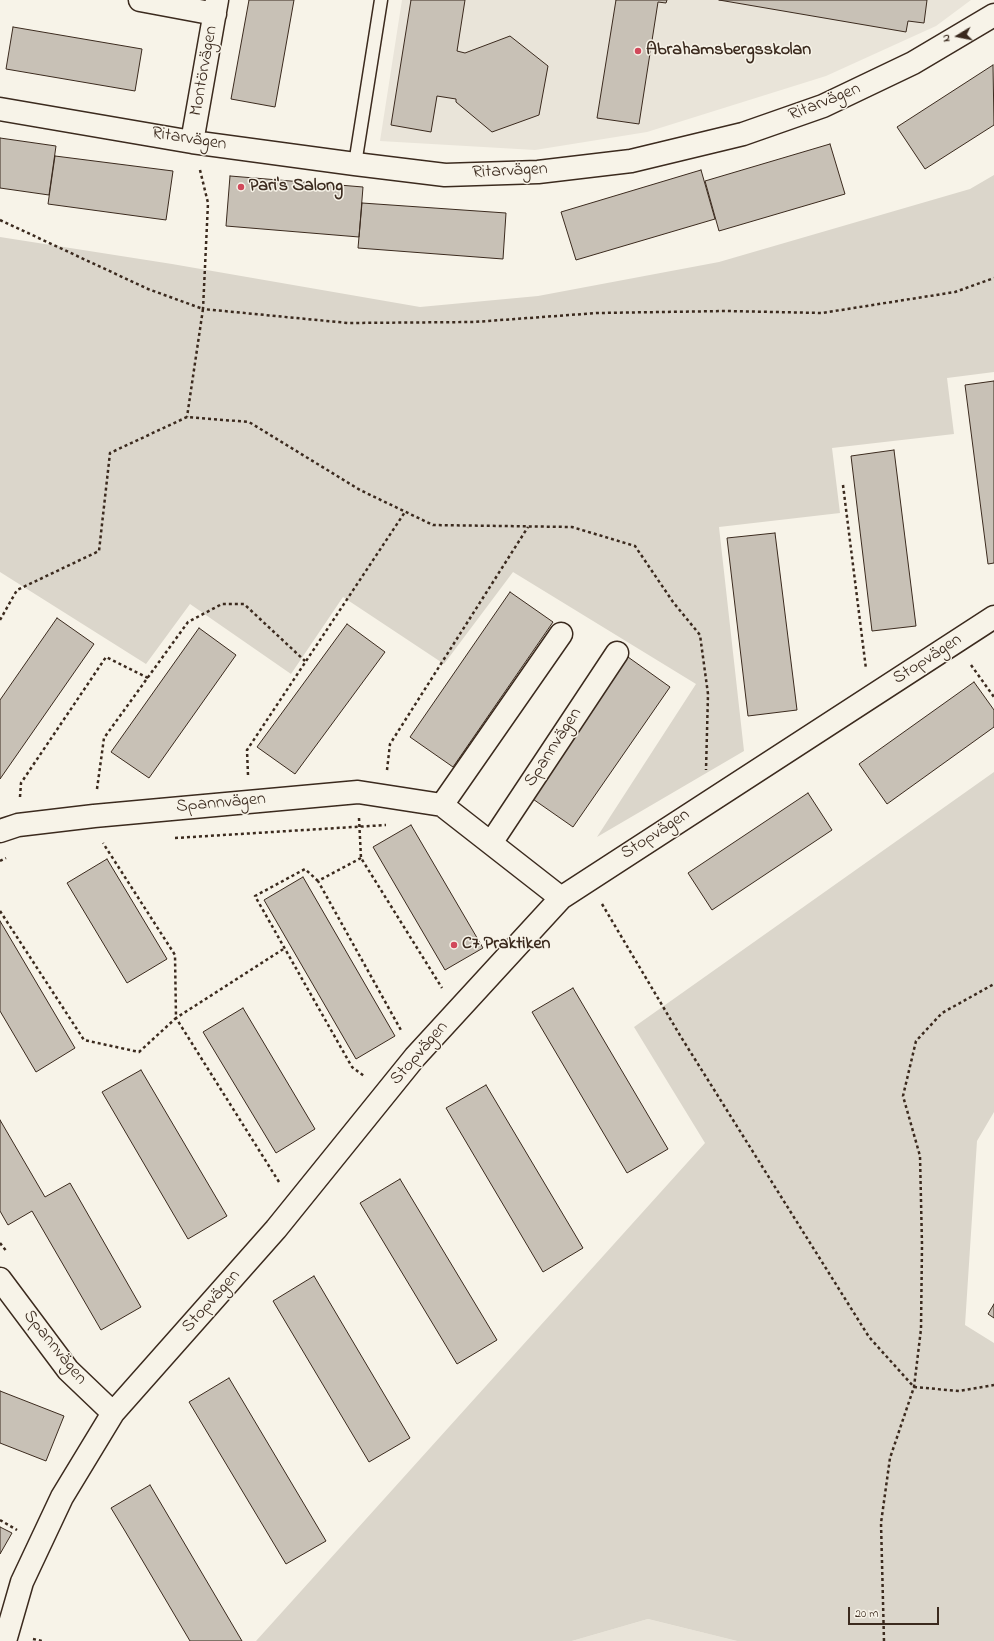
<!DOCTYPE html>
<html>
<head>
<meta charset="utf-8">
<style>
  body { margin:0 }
  #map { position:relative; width:994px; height:1641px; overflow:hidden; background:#f7f3e8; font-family:"Indie Flower",sans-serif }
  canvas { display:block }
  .north { position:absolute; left:938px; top:16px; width:40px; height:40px; -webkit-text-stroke:3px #f7f3e8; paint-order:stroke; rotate:260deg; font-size:11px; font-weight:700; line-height:16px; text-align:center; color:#3b2a1e }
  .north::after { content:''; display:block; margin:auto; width:14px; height:18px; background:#3b2a1e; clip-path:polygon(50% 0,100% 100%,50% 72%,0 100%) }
  .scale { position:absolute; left:848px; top:1607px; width:91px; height:18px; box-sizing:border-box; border:2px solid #3b2a1e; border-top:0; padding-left:5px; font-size:12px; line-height:14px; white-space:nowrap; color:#3b2a1e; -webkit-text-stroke:3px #f7f3e8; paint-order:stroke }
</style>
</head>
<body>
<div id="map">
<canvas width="994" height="1641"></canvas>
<div class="north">N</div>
<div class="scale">20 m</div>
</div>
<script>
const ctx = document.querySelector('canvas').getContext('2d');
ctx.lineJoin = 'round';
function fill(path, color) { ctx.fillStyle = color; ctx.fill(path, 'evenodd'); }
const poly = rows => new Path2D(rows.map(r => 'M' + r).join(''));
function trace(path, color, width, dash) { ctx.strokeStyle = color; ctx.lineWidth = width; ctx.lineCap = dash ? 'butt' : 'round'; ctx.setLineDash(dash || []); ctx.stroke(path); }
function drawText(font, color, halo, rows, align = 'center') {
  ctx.font = font + ' "Indie Flower",sans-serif'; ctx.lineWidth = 3; ctx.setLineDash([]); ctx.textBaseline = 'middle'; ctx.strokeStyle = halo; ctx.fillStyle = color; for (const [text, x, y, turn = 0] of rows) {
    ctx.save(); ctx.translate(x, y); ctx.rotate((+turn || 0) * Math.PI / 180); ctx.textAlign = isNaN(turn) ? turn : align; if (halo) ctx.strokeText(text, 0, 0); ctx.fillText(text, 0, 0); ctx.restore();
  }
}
fill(poly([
  [402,0,971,0,936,26,826,76,647,132,535,150,380,141],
  [648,1619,737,1641,572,1641]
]), '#e9e4d9');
fill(poly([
  [994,175,994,372,947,378,954,434,832,448,840,513,719,527,744,751,597,837,696,684,513,572,444,664,343,597,291,674,190,604,146,664,0,572,0,237,172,264,420,307,538,296,719,262,970,189],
  [994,772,994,1112,977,1141,965,1325,994,1343,994,1641,737,1641,648,1619,572,1641,256,1641,705,1143,634,1027]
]), '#dbd6cb');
const building = poly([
  [249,0,294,0,275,107,231,99,249,0],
  [411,0,465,0,457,51,465,53,510,36,548,66,539,115,492,132,456,102,456,99,437,96,431,132,391,125,411,0],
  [616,0,667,0,666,3,658,2,639,124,597,118,616,0],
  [719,0,927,0,924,23,908,21,906,32,719,0],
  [13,27,142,49,135,91,6,69,13,27],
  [993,65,994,125,925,169,897,127,993,65],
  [0,138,56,146,49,195,0,188,0,138],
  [830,144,845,194,719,231,705,181,830,144],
  [55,156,173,171,166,220,48,204,55,156],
  [701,170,715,219,576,260,561,212,701,170],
  [230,176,363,187,359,237,226,226,230,176],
  [362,203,506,213,503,259,358,248,362,203],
  [994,381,994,563,988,564,965,385,994,381],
  [894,450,916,626,872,631,851,456,894,450],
  [775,533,797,710,748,716,727,538,775,533],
  [510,592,553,622,453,767,410,737,510,592],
  [57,618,94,644,0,779,0,700,57,618],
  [347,624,385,652,295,774,257,747,347,624],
  [199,628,236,655,149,778,111,752,199,628],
  [628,657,670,687,573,827,530,797,628,657],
  [974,682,994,710,994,727,887,804,859,764,974,682],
  [808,793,832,830,712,910,688,873,808,793],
  [411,825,483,948,445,970,373,847,411,825],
  [107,859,167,959,127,983,67,883,107,859],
  [303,877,395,1036,356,1059,264,900,303,877],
  [0,921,75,1048,36,1072,0,1011,0,921],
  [573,988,668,1149,627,1173,532,1012,573,988],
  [243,1008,315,1129,276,1153,203,1032,243,1008],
  [141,1070,227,1216,188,1239,102,1092,141,1070],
  [486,1085,583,1248,543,1272,446,1108,486,1085],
  [0,1120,45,1197,70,1183,141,1307,101,1330,32,1211,8,1225,0,1211,0,1120],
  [400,1179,497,1340,457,1364,360,1203,400,1179],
  [314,1276,410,1438,369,1462,273,1301,314,1276],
  [994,1304,994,1318,988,1314,994,1304],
  [229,1378,326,1541,286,1564,189,1402,229,1378],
  [0,1391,64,1416,46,1461,0,1443,0,1391],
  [150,1485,242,1641,190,1641,125,1531,111,1508,150,1485],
  [0,1527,12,1533,0,1554,0,1527]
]);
fill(building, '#c8c1b6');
trace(building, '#3b2a1e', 1);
const service = poly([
  [355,164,381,0]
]);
const minor = poly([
  [140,0,215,14],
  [0,109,192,142,355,164,445,175,538,172,631,161,743,134,823,106,913,63,994,15],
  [192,142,217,0],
  [442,805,561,634],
  [0,831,18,825,94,816,358,792,442,805,561,898],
  [491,843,617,653],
  [0,1279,68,1370,113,1413],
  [5,1641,22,1582,62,1497,113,1413,276,1229,415,1057,561,898,994,617]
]);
trace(service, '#3b2a1e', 15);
trace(minor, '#3b2a1e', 25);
trace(poly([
  [200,170,208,203,203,309,348,323,474,322,597,313,727,311,822,313,955,292,994,278],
  [0,220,148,289,203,309,187,417],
  [843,485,866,669],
  [0,620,17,590,99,551,110,453,187,417,249,422,360,490,433,525,572,527,635,546,673,602,700,635,708,694,706,770],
  [971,665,994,697],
  [387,770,390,744,528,527],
  [248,775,247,750,405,512],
  [97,789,104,738,188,622,222,604,244,604,305,661],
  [20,797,21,783,106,657,148,678],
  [359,818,361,858,442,988],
  [175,838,386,825],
  [361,858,318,881,402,1032],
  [0,861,6,858],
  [318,881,305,869,255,896,352,1067,364,1076],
  [602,904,681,1037,869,1337,914,1387,959,1391,994,1385],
  [0,911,84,1040,139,1052,176,1018,175,955,103,843],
  [279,1182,176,1018,285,948],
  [0,1243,7,1252],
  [0,1520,17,1530],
  [33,1639,42,1641],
  [884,1641,881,1523,890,1458,914,1387,921,1329,922,1245,920,1156,903,1096,916,1041,942,1013,994,984]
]), '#3b2a1e', 2.5, [3, 3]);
trace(service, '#f7f3e8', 12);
trace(minor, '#f7f3e8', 22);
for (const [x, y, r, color] of [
  [638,51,4,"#d1495b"],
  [241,187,4,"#d1495b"],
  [454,945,4,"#d1495b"]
]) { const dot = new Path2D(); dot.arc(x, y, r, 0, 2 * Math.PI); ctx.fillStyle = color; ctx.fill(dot); trace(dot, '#f7f3e8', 1.5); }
drawText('bold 18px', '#3b2a1e', '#f7f3e8', [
  ["Abrahamsbergsskolan",646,51],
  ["Pari's Salong",249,187],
  ["C7 Praktiken",462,945]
], 'left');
drawText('18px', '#3b2a1e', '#f7f3e8', [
  ["Montörvägen",205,71,-80],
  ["Ritarvägen",825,103,-22],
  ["Ritarvägen",189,140,9],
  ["Ritarvägen",510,172,-3],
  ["Stopvägen",928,660,-33],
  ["Spannvägen",554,748,-57],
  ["Spannvägen",221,804,-5],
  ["Stopvägen",656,835,-33],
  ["Stopvägen",420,1054,-49],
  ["Stopvägen",212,1302,-48],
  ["Spannvägen",54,1348,51]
]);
</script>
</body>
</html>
